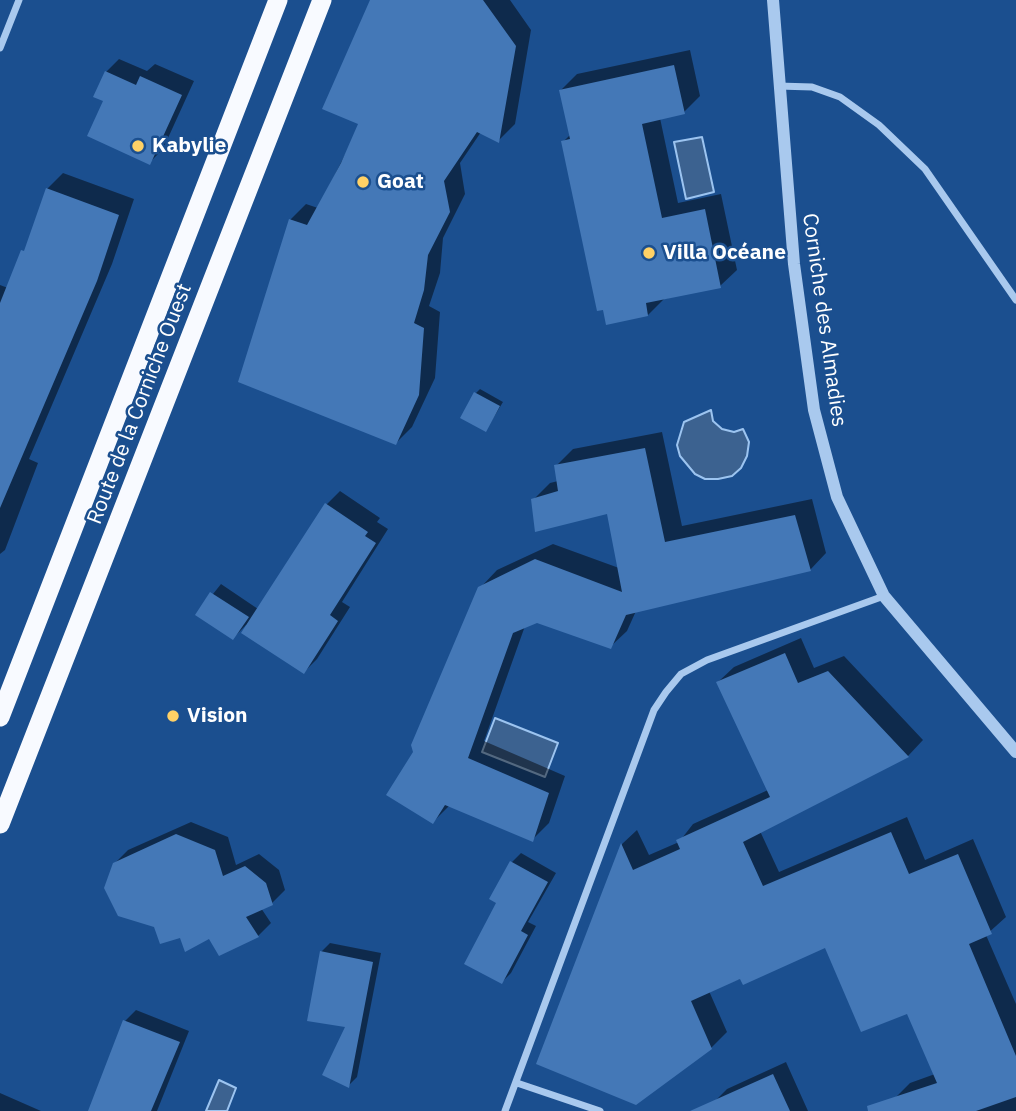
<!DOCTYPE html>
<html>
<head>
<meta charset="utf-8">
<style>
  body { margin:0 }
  canvas { display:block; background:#1b4f8f }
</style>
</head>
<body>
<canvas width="1016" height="1111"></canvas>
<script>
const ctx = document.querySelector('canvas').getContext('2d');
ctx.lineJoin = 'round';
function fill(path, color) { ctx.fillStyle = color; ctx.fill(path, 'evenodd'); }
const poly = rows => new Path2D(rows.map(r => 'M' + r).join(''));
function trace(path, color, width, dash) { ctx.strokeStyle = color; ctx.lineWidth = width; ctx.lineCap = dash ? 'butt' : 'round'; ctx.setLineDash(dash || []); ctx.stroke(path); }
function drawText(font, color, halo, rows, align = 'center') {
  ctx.font = font + ' "IBM Plex Sans",sans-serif'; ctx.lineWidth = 5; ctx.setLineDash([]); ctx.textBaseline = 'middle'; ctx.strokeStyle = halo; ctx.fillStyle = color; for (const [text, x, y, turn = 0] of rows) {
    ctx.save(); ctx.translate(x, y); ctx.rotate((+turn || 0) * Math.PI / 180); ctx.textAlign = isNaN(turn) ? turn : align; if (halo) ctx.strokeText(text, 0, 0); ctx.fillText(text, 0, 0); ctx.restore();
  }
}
const water = poly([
  [702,137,714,192,686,199,674,142,702,137],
  [711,410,713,421,722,429,734,432,743,429,749,442,747,456,741,468,732,476,718,479,705,479,695,474,680,456,677,445,684,422,711,410],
  [495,718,558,743,545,777,482,752,495,718],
  [219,1080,236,1088,227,1111,206,1111,219,1080]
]);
fill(water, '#3c6290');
trace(water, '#9cc4f0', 2);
fill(poly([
  [373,0,510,0,531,30,515,124,499,140,481,132,460,163,465,194,443,238,440,273,429,306,440,312,435,378,412,427,396,443,290,220,306,204,318,208,361,123],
  [690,50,700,96,684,112,660,118,678,203,721,194,737,270,720,286,664,299,648,315,563,142,571,134,561,90,577,74],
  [119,59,147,71,155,64,194,81,163,149,150,162,105,100,106,72],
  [63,173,134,199,112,264,29,459,38,463,5,550,0,554,0,285,8,288,28,246,47,189],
  [480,389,503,402,486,430,476,393],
  [662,432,682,526,812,499,826,553,810,570,636,611,627,631,610,647,537,621,525,626,484,741,565,776,549,823,532,840,450,805,433,822,415,752,480,588,497,570,553,544,619,568,608,512,533,500,550,483,558,481,556,466,573,449],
  [340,491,380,518,377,522,388,529,342,602,350,607,317,659,304,672,246,625,233,638,197,614,221,584,258,609,327,504],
  [801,638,814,668,844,656,923,740,908,756,760,831,779,872,907,817,925,860,973,839,1006,917,986,935,1016,1004,1016,1111,899,1111,895,1098,910,1083,935,1074,908,1011,826,945,709,991,727,1032,711,1048,538,1063,622,844,637,830,649,855,679,842,693,824,768,790,718,682,734,667],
  [191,822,228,837,236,865,259,854,279,870,285,890,272,903,261,908,271,923,258,936,181,936,155,926,114,864,128,850],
  [521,853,556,873,528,922,536,926,511,973,502,982,499,902,512,862],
  [330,943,381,953,357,1077,348,1086,347,1026,321,952],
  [136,1010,189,1031,157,1111,89,1111,125,1021],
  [786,1062,808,1111,718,1111,714,1102,727,1089],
  [0,1093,41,1111,0,1111]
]), '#0007');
fill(poly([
  [370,0,483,0,516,46,499,143,477,132,444,181,450,212,428,255,424,290,414,323,424,328,419,395,396,445,238,382,289,219,307,225,341,163,358,124,322,109],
  [674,65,685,114,642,124,662,218,705,209,721,288,646,303,648,316,606,325,603,310,597,311,561,141,570,139,559,90],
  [105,71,136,85,140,76,182,95,150,165,87,136,103,101,93,97],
  [46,188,119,215,97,281,0,508,0,303,21,250,24,251],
  [474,392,500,406,486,432,460,418],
  [645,448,665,542,795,515,811,571,626,615,611,649,537,623,513,633,468,758,549,793,533,842,445,805,433,824,386,795,413,752,411,745,478,587,535,559,622,592,607,514,535,532,531,499,558,491,554,465],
  [325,503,368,532,365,536,376,543,330,615,338,621,304,674,241,633],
  [210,592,249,617,233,640,195,615],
  [785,653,798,683,828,671,909,757,743,842,763,886,891,832,909,874,958,854,992,934,969,944,1016,1056,1016,1097,976,1111,868,1111,867,1106,937,1083,907,1014,861,1032,825,948,743,985,740,979,691,1001,712,1049,636,1105,536,1064,621,843,633,870,680,849,676,840,770,797,716,682],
  [176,834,215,850,223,876,245,866,266,883,273,905,246,917,259,937,219,956,209,939,185,952,180,938,160,944,154,927,118,916,104,888,113,863],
  [510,861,548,882,521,931,528,935,502,984,464,964,496,903,489,899],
  [320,951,373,962,349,1088,322,1075,345,1027,307,1021],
  [123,1020,180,1042,151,1111,88,1111],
  [773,1074,790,1111,690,1111]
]), '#4478b7');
trace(poly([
  [0,48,19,0],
  [778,86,812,87,840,97,879,125,925,169,1016,300],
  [517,1083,600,1111],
  [505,1111,654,710,666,692,681,674,707,660,884,596]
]), '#a9c9ee', 7);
trace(poly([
  [773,0,794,264,814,410,837,497,884,596,1016,752]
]), '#a9c9ee', 12);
trace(poly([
  [0,717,278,0],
  [0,824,322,0]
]), '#f8faff', 19);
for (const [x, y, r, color] of [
  [138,146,7,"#ffd166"],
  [363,182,7,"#ffd166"],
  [649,253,7,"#ffd166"],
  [173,716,7,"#ffd166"]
]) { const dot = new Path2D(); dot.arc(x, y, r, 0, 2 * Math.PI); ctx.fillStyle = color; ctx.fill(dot); trace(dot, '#1b4f8f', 2.5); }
drawText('bold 21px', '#fff', '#1b4f8f', [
  ["Kabylie",152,146],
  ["Goat",377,182],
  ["Villa Océane",663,253],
  ["Vision",187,716]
], 'left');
drawText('21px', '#fff', '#1b4f8f', [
  ["Corniche des Almadies",824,320,82],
  ["Route de la Corniche Ouest",140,404,-69]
]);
</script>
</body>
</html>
